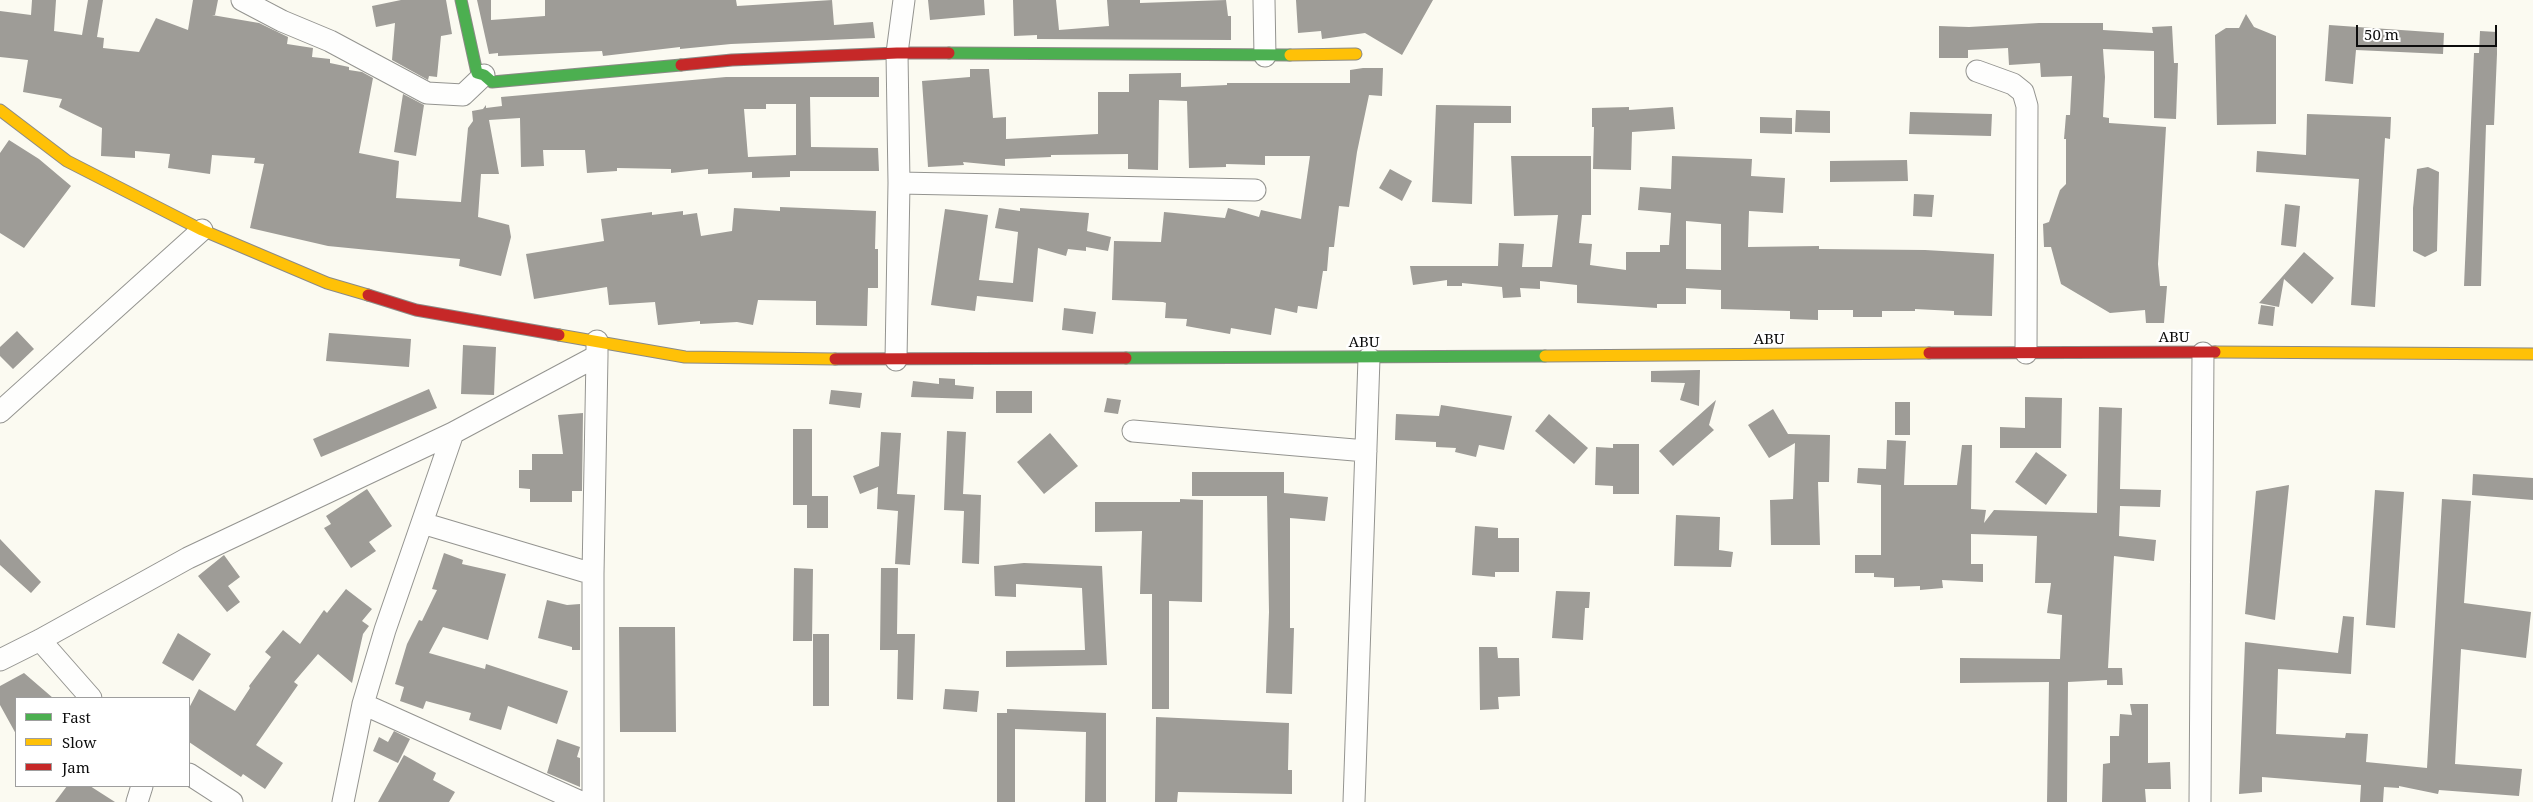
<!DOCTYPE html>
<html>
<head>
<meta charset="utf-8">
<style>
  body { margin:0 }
  #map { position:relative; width:2533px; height:802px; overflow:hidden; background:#fbfaf1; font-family:"Noto Serif",serif }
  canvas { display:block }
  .legend { position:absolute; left:15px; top:697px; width:175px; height:90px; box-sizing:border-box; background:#fff; border:1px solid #9e9e9e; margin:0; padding:6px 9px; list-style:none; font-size:15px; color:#0d0d0d }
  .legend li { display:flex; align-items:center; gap:10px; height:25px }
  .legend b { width:25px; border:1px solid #9e9e9e }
  .scale { position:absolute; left:2356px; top:25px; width:141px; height:22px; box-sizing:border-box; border:2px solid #0d0d0d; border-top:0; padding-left:6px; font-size:15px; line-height:18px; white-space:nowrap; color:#0d0d0d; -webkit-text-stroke:4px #fff; paint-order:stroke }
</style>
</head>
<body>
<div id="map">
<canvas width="2533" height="802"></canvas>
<ul class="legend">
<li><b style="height:6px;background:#4caf50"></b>Fast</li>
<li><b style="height:6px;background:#ffc107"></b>Slow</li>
<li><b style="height:6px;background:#c62828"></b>Jam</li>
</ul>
<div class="scale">50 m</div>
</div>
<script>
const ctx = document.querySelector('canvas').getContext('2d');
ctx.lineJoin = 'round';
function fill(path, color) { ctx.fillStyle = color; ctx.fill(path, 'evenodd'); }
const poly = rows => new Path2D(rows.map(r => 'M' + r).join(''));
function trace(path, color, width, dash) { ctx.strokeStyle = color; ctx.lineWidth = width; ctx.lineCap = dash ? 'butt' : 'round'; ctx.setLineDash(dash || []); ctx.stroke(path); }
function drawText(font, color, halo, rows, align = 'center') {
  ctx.font = font + ' "Noto Serif",serif'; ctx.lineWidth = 5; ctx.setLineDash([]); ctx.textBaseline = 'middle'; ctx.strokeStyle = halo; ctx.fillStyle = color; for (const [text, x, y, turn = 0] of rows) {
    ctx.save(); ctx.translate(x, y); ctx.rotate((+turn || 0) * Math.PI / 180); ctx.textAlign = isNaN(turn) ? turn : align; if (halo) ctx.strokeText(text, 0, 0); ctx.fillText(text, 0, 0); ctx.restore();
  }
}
fill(poly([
  [32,0,56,0,54,31,82,35,88,0,103,0,97,37,104,38,103,48,139,52,156,18,188,30,193,0,218,0,215,15,212,15,259,23,288,37,287,44,313,48,312,57,330,59,330,63,349,67,349,70,362,72,373,78,359,153,399,161,396,198,461,202,468,128,473,121,472,111,483,109,486,105,486,108,502,106,501,97,726,77,879,77,879,97,810,97,811,147,878,148,879,171,790,171,790,177,752,178,752,172,708,174,708,169,671,173,671,169,617,168,617,171,587,173,585,150,543,150,544,166,521,167,520,118,489,120,499,174,481,174,478,217,509,225,511,237,501,276,459,266,460,259,328,246,250,228,264,164,254,163,255,158,212,155,210,174,168,168,170,154,135,151,135,158,101,156,102,128,59,107,62,99,23,92,28,60,0,57,0,11,31,15],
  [766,104,796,104,796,155,748,157,744,109,766,109],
  [401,0,446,0,452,34,441,36,437,77,429,76,428,80,392,60,395,23,376,27,372,6],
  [477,0,491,0,491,20,545,16,545,0,736,0,737,6,832,0,834,25,873,22,875,38,731,44,680,49,680,47,603,56,602,51,498,56,498,53,489,54],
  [928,0,984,0,985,15,930,20],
  [1013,0,1056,0,1059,30,1109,26,1107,0,1140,0,1140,3,1226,0,1228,16,1231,16,1231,40,1037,39,1037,35,1014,36],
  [1296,0,1433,0,1402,55,1365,33,1322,39,1321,31,1298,33],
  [2246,14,2254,27,2276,36,2276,124,2217,125,2215,35,2226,28,2239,28],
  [2039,23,2103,23,2103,30,2153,33,2152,27,2172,26,2174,63,2178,63,2176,119,2154,118,2154,51,2103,49,2105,77,2103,117,2109,118,2109,123,2166,127,2158,264,2160,286,2167,286,2164,323,2146,323,2145,310,2110,313,2061,284,2051,247,2044,247,2043,224,2049,222,2060,190,2066,184,2066,139,2064,139,2066,115,2070,115,2072,76,2041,77,2040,63,2009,65,2008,48,1968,50,1968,58,1939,58,1939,26,1969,27],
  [2329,25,2444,33,2443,54,2356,50,2353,84,2325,81],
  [2480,31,2497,32,2497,54,2494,125,2486,125,2481,286,2464,286,2474,53,2479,53],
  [1363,68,1383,68,1382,96,1369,95,1357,152,1349,207,1339,206,1334,247,1329,247,1327,271,1323,271,1317,309,1298,306,1297,313,1275,308,1271,335,1231,328,1230,334,1186,326,1187,319,1165,318,1166,303,1163,302,1112,300,1114,241,1161,242,1164,212,1225,218,1228,208,1259,217,1261,210,1301,219,1310,156,1265,156,1265,165,1226,164,1226,167,1189,168,1187,101,1159,100,1158,170,1128,169,1128,154,1051,155,1051,157,1005,159,1005,166,963,162,964,165,928,167,922,81,970,77,970,69,989,69,993,118,1006,117,1006,139,1098,134,1098,92,1129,92,1129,74,1181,73,1181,87,1227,85,1227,83,1350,83,1350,70],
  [403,94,424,105,416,156,394,152],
  [1436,105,1511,106,1511,123,1474,123,1472,204,1432,202],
  [1629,107,1629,110,1673,107,1675,129,1632,132,1631,170,1593,169,1594,127,1592,127,1592,108],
  [1796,110,1830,111,1830,133,1795,132],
  [1910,112,1992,114,1991,136,1909,134],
  [2307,114,2391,117,2390,139,2385,138,2375,307,2351,305,2359,179,2256,172,2257,151,2306,155],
  [1760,117,1792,118,1792,134,1760,133],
  [9,140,39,159,71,186,24,248,0,233,0,153],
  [1511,156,1591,156,1591,215,1582,215,1579,243,1592,244,1590,265,1626,270,1626,252,1660,252,1660,245,1669,245,1671,213,1638,210,1640,187,1671,189,1672,156,1752,159,1751,176,1785,178,1783,213,1749,211,1748,247,1819,246,1819,249,1925,250,1994,254,1992,316,1954,315,1954,311,1915,309,1915,311,1882,311,1882,317,1853,317,1853,310,1818,310,1818,320,1790,319,1790,311,1721,309,1721,290,1686,288,1686,304,1657,304,1657,308,1577,303,1577,285,1540,281,1540,289,1520,288,1521,297,1503,298,1502,287,1462,283,1462,286,1447,286,1447,280,1413,285,1410,266,1498,266,1499,243,1524,244,1522,267,1552,267,1558,215,1514,216],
  [1686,221,1721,224,1721,270,1686,269],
  [1907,160,1908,181,1830,182,1830,161],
  [2428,167,2439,172,2437,251,2425,257,2413,251,2413,208,2417,169],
  [1390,169,1412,181,1402,201,1379,188],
  [1914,194,1934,195,1932,217,1913,216],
  [2285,204,2300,206,2296,247,2281,245],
  [780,207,876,211,875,249,878,249,878,288,868,288,867,326,816,325,816,301,758,300,753,325,737,322,700,324,700,321,658,325,655,302,609,305,607,287,534,299,526,254,604,241,601,219,652,212,652,215,683,211,683,215,697,213,701,236,732,231,734,208,780,211],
  [999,208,1020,211,1020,208,1089,213,1087,231,1111,237,1108,251,1086,247,1086,251,1068,249,1066,256,1038,248,1033,302,977,296,975,311,931,305,945,209,988,215,979,280,1013,283,1018,232,995,228],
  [2304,252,2334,278,2312,304,2284,279,2279,307,2259,303],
  [2261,305,2275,307,2273,326,2258,324],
  [1064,308,1096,312,1093,334,1062,330],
  [17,331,34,349,13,369,0,356,0,347],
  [329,333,411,339,409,367,326,361],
  [463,345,496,347,494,395,461,394],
  [1700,370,1699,406,1680,400,1685,383,1651,382,1651,371],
  [939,378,955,379,955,385,974,387,973,399,911,397,913,381,939,384],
  [429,389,437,408,321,457,313,439],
  [831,390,862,393,860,408,829,404],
  [996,391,1032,391,1032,413,996,413],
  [2025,397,2062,398,2061,448,2000,448,2000,427,2025,428],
  [1107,398,1121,400,1118,414,1104,412],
  [1716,400,1709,425,1714,430,1673,466,1659,451],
  [1895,402,1910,402,1910,435,1895,435],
  [1441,405,1512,416,1504,450,1479,445,1476,457,1455,452,1456,448,1436,447,1436,442,1395,440,1396,414,1439,416],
  [2099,407,2122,408,2120,489,2161,490,2160,507,2120,506,2119,536,2156,540,2154,561,2114,556,2108,668,2122,668,2123,685,2107,685,2107,680,2068,682,2067,802,2047,802,2049,682,1960,683,1960,658,2060,659,2062,615,2047,613,2051,583,2035,583,2037,536,1971,534,1971,564,1983,564,1983,582,1942,580,1943,588,1920,590,1920,586,1894,587,1894,578,1874,577,1874,573,1855,573,1855,555,1881,555,1881,485,1857,483,1858,468,1886,469,1887,440,1906,441,1904,485,1957,485,1962,445,1972,445,1971,509,1986,510,1984,523,1994,510,2097,513],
  [1773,409,1788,434,1830,435,1829,482,1818,482,1820,545,1771,545,1770,500,1793,499,1795,443,1769,458,1748,425],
  [583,413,582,491,572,491,572,502,530,502,530,489,519,488,519,470,532,470,532,454,563,454,558,415],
  [1549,414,1588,448,1574,464,1535,431],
  [793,429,812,429,812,496,828,496,828,528,807,528,807,505,793,505],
  [947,431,966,432,963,494,981,495,979,564,962,563,964,511,944,510],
  [881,432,901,433,897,494,915,495,910,565,895,564,898,511,877,509,878,487,860,494,853,476,879,466],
  [1050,433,1078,466,1044,494,1017,462],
  [1613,444,1639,444,1639,494,1613,494,1613,486,1595,485,1596,447,1613,448],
  [2036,452,2067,475,2046,505,2015,482],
  [1192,472,1284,472,1284,493,1328,497,1325,521,1290,518,1290,628,1294,628,1292,694,1266,693,1269,612,1267,496,1192,496],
  [2473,474,2533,478,2533,500,2472,495],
  [2289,485,2275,620,2245,614,2256,491],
  [367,489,392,526,369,542,376,551,351,568,324,528,331,524,326,516],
  [2375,490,2404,492,2395,628,2366,625],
  [1180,499,1203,500,1202,602,1169,601,1169,709,1152,709,1152,594,1140,594,1142,531,1095,532,1095,502,1180,502],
  [2442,499,2471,501,2464,603,2531,612,2526,658,2461,649,2455,764,2522,769,2519,796,2439,790,2438,794,2399,786,2399,788,2384,787,2383,802,2360,802,2361,785,2262,777,2262,792,2239,794,2245,642,2338,653,2343,616,2354,617,2351,674,2278,669,2276,734,2345,738,2346,733,2368,734,2366,762,2427,768],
  [1676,515,1720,517,1719,550,1733,552,1731,567,1674,566],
  [1475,526,1498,528,1498,538,1519,538,1519,572,1495,572,1495,577,1472,575],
  [0,539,41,582,31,593,0,565],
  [444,553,463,560,462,564,506,574,488,640,443,627,429,653,485,669,486,664,568,691,557,724,508,706,501,730,469,720,471,713,426,701,423,709,400,701,404,687,395,684,407,644,419,620,422,621,437,590,432,589],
  [224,555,240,577,228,586,240,602,227,612,198,576],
  [1024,563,1102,566,1107,665,1006,667,1006,651,1085,650,1082,588,1016,584,1016,597,995,596,994,566],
  [794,568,813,569,812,641,793,641],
  [881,568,898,568,897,634,915,634,913,700,897,699,898,650,880,650],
  [346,589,372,609,362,621,369,626,363,634,352,683,318,654,294,682,298,685,256,745,283,763,265,789,243,774,241,777,189,742,189,708,199,689,235,711,250,688,249,686,271,657,265,652,283,630,300,644,324,610,327,613],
  [1556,591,1590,592,1589,608,1585,608,1583,640,1552,638],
  [547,600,567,605,580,604,580,650,572,650,572,647,538,638],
  [619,627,675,627,676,732,620,732],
  [178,633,211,654,193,681,162,663],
  [813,634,829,634,829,706,813,706],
  [1479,647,1497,647,1498,658,1519,658,1520,696,1498,697,1499,709,1480,710],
  [24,673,53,698,16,698,16,734,0,705,0,686],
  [945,689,979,691,977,712,943,709],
  [2130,704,2148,704,2148,763,2170,762,2171,789,2145,789,2146,802,2102,802,2103,764,2110,763,2110,736,2119,736,2120,714,2132,715],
  [1007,709,1106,713,1106,802,1085,802,1086,732,1015,729,1015,802,997,802,997,713,1007,713],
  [1156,717,1289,723,1288,770,1292,770,1292,794,1178,792,1177,802,1155,802],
  [394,731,410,739,398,763,373,751,379,737,388,742],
  [557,739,580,747,577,757,580,758,580,787,547,773],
  [404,755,436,773,433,780,455,792,449,802,378,802],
  [67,786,90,786,115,802,55,802]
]), '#9e9c97');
const street = poly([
  [242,0,282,21,330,41,427,93,463,95,484,75],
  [1264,0,1265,56],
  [1977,71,2013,84,2023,92,2027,106,2026,353],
  [899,183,1255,190],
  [896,360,899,183,897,53,904,0],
  [0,412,202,230],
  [1133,431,1366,451],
  [422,523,593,574],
  [40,640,91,698],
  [0,660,40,640,188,558,453,433,597,356,597,341],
  [363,704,581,802],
  [189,774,232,802],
  [137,802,142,786],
  [343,802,363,704,385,630,453,433],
  [593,802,593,574,597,356],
  [1354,802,1369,358],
  [2200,802,2203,353]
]);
const fast = poly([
  [461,0,477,73,484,75,492,82,681,65],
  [949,53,1290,55],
  [1126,358,1545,356]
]);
const slow = poly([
  [1290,55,1356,54],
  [0,110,67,161,202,230,327,283,368,295],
  [559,335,685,357,835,359],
  [2215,352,2533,354],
  [1545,356,1929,353]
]);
const jam = poly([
  [681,65,732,60,897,53,949,53],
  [368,295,416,310,559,335],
  [1929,353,2215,352],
  [835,359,1126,358]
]);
trace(street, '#949490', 23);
trace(fast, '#8b8a86', 13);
trace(slow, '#8b8a86', 13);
trace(jam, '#8b8a86', 13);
trace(street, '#fefefd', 21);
trace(fast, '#4caf50', 11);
trace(slow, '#ffc107', 11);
trace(jam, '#c62828', 11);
drawText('15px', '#0d0d0d', '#fff', [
  ["ABU",2174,338],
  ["ABU",1769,340],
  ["ABU",1364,343]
]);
</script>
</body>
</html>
